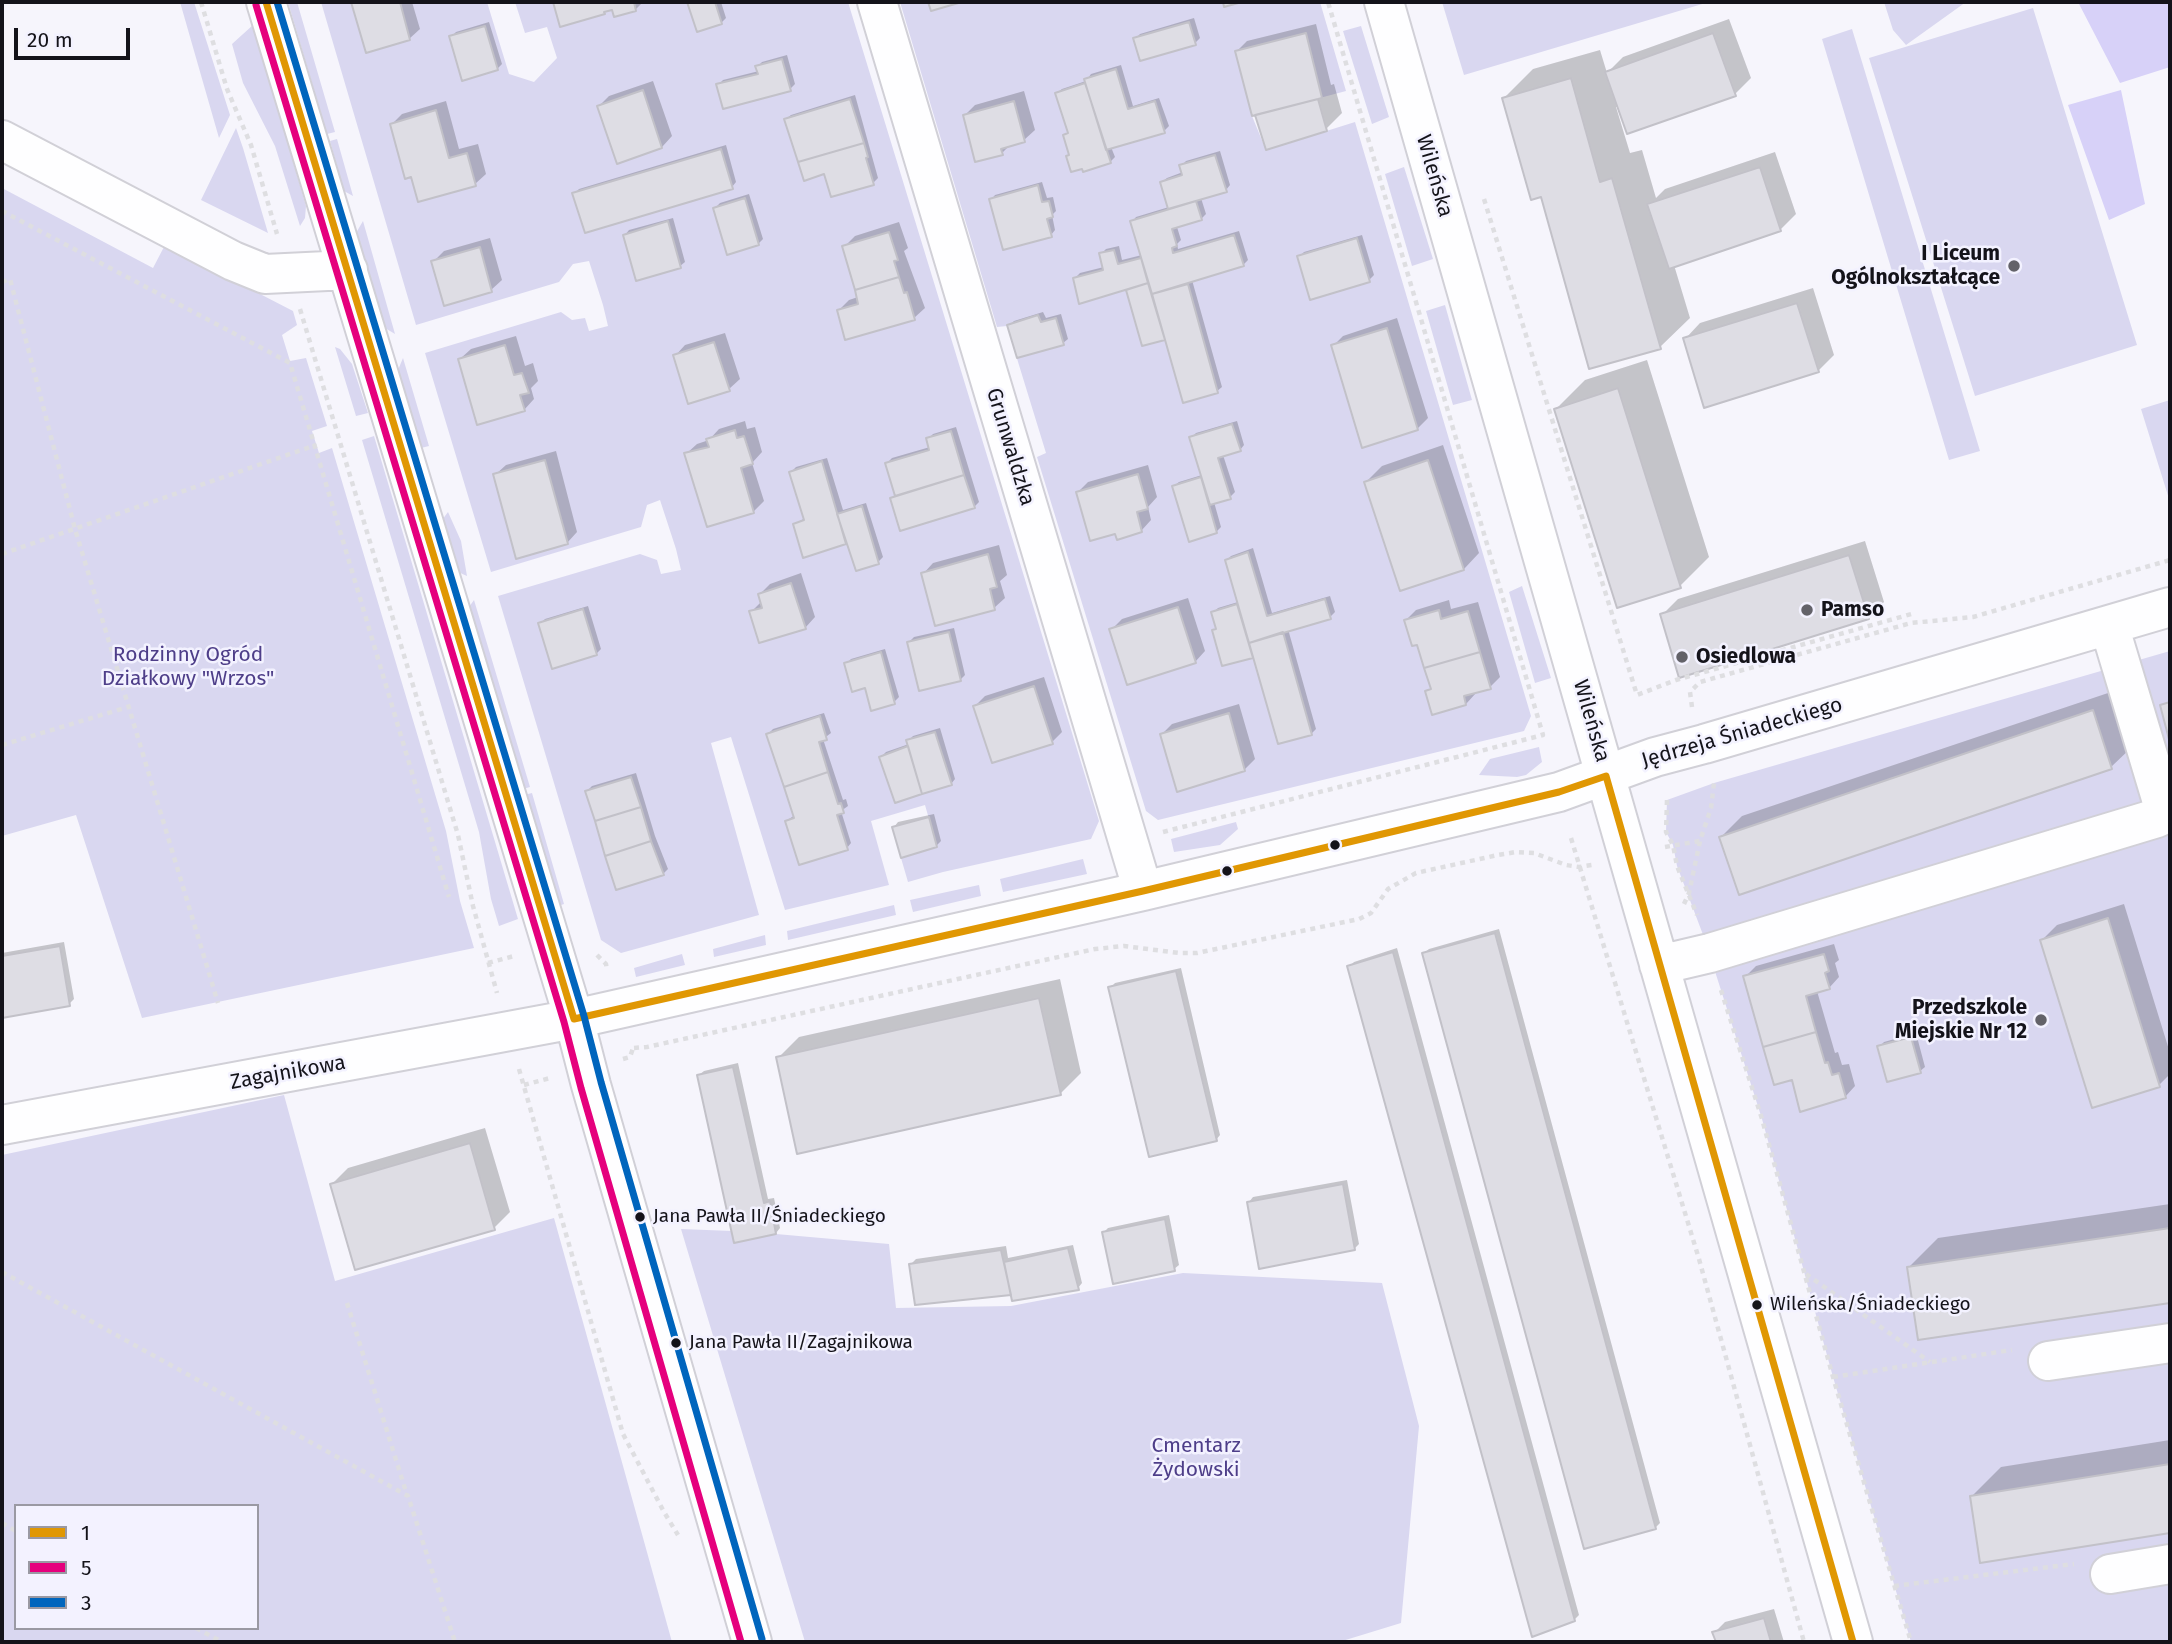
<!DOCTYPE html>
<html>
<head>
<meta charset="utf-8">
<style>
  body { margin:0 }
  #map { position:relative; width:2172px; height:1644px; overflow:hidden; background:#f6f5fc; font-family:"Fira Sans",sans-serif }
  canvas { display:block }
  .frame { position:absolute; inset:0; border:4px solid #14131a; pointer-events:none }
  .legend { position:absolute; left:14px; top:1504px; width:245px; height:126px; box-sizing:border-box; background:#f3f2ff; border:2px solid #9a99a3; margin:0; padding:9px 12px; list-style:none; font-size:21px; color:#14131a }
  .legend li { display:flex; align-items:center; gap:14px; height:35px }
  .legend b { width:35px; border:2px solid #9a99a3 }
  .scale { position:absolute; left:14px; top:28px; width:116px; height:32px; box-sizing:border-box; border:4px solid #14131a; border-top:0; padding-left:9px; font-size:21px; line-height:24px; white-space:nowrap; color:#14131a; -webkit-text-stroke:5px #f3f2ff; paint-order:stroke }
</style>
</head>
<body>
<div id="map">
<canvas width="2172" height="1644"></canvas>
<div class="frame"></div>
<ul class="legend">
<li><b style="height:9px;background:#e09703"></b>1</li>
<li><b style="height:9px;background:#e5007d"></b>5</li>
<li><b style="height:9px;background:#0065bd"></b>3</li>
</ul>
<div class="scale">20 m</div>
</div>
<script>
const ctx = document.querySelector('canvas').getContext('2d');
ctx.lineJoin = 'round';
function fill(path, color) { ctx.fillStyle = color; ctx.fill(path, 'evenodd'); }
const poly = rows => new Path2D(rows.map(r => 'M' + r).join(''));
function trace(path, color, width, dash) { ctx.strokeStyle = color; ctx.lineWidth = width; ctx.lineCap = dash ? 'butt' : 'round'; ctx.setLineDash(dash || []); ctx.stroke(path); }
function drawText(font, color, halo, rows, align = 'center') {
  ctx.font = font + ' "Fira Sans",sans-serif'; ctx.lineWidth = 5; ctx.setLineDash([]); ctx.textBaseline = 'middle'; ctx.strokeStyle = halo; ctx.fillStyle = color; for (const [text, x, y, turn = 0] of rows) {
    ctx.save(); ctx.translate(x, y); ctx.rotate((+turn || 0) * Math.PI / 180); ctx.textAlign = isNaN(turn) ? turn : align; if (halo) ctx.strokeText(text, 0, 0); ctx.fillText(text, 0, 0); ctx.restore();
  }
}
fill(poly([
  [180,2,194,2,230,115,219,138],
  [288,2,297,2,335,132,327,134],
  [321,2,487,2,509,74,534,82,557,58,547,27,525,33,515,2,848,2,1099,821,1091,839,943,872,908,882,901,858,937,847,925,805,871,821,889,885,785,910,731,737,711,743,759,915,621,953,601,940,498,596,640,554,657,560,661,574,681,570,676,549,660,500,647,505,641,527,491,572,425,353,561,312,572,320,585,318,589,331,608,326,603,305,589,261,573,264,559,282,416,325],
  [900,2,1320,2,1346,91,1252,116,1266,150,1355,122,1531,716,1524,731,1158,820,1146,811,1037,457,1046,453,1007,326,997,327],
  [1442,2,1709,2,1464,75],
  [1884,2,1966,2,1906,45,1893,30],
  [2033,8,2137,345,1975,396,1869,58],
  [253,25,306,206,305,218,300,226,275,146,243,83,232,44],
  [1361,26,1389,117,1372,124,1343,31],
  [1852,29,1980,451,1949,460,1822,39],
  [236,128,243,148,268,233,201,200],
  [337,139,353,196,344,191,330,141],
  [1404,167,1433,259,1412,266,1385,174],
  [2,188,153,268,165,245,293,311,297,325,282,335,290,361,306,358,327,426,312,431,319,453,332,448,446,831,460,901,474,948,142,1018,76,815,2,836],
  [363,221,395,334,385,328,356,233],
  [1445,305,1472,400,1453,405,1426,311],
  [335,347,340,349,352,364,368,413,356,416],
  [403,358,429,446,421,448,398,370],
  [2170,400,2170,502,2141,409],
  [374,436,518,919,499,926,491,899,479,832,362,440],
  [448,512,461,541,467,576,458,572,442,520],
  [1522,586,1551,678,1535,683,1509,592],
  [474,600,530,787,523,789,469,607],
  [2170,651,2170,1642,1911,1642,1833,1377,1762,1119,1705,940,1677,866,1673,845,1666,832,1667,800,1714,783],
  [1539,747,1542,762,1526,775,1517,777,1479,775,1490,759],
  [532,793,564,904,558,906,524,795],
  [1236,822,1238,829,1220,845,1174,852,1171,839],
  [1083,859,1087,874,1003,892,1000,879],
  [979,885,981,896,913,912,910,900],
  [894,905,896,915,788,940,787,931],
  [765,935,766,945,714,957,713,949],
  [682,954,685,965,636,977,634,968],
  [284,1095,335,1281,554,1218,672,1642,2,1642,2,1155],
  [16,1506,257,1506,257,1628,16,1628],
  [681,1229,732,1231,735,1243,776,1234,889,1244,896,1308,1011,1306,1183,1273,1382,1283,1419,1426,1401,1623,1339,1642,805,1642]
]), '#d9d7f0');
fill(poly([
  [2078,2,2170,2,2170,67,2120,83],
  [2121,90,2145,204,2109,220,2068,105]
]), '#d7d1f8');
fill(poly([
  [353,2,412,2,420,29,409,39,367,51],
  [554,2,643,2,636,9,613,8,604,13,561,25],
  [689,2,721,2,726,18,721,23,698,30],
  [1194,18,1200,38,1195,43,1135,39,1140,34],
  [1729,19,1751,78,1735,94,1616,107,1630,153,1642,150,1656,198,1665,189,1775,152,1796,214,1780,230,1674,265,1690,318,1660,347,1542,195,1504,98,1533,69,1600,50,1607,73,1623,57],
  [489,22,502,64,497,69,451,37,456,32],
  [1316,24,1331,85,1334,84,1342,113,1326,129,1237,51,1247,41],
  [787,55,795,84,790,89,718,85,723,80,759,71,757,67,762,62],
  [1121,65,1133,106,1159,98,1169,126,1164,131,1111,147,1115,157,1110,162,1071,154,1065,135,1069,131,1057,93,1062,89,1086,81,1091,74],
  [653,81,672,136,662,147,599,106,609,96],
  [1024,91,1035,130,1024,140,1011,144,1002,153,965,115,975,105],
  [855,95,878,178,873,183,825,172,786,119,791,115],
  [446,101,459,149,478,144,486,174,475,184,392,124,402,114],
  [726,145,736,182,732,187,574,194,579,189],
  [1220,151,1230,185,1226,190,1201,198,1206,214,1201,219,1177,227,1181,240,1177,244,1178,249,1239,231,1248,260,1243,265,1192,280,1222,387,1217,391,1167,338,1143,344,1127,288,1075,278,1080,273,1104,267,1101,254,1106,249,1119,246,1122,260,1142,255,1132,222,1136,217,1169,207,1162,182,1167,178,1183,172,1181,166,1186,161],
  [1042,182,1047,198,1053,197,1056,211,1052,215,1055,230,1051,235,991,200,995,195],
  [749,194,763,239,758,244,715,208,720,203],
  [673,218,685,262,680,266,625,235,629,230],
  [899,222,908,248,904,251,925,308,914,318,839,310,849,300,858,297,844,247,855,236],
  [1362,235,1374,275,1369,280,1311,298,1299,257,1304,252],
  [490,238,502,280,491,290,433,262,444,251],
  [1813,288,1834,355,1818,371,1685,339,1700,323],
  [1043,312,1046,318,1061,314,1068,339,1063,343,1009,326,1014,321],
  [1397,318,1428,418,1417,429,1333,346,1343,336],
  [725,333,740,379,729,389,675,356,685,345],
  [516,336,525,366,533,363,538,381,531,388,534,399,524,410,460,359,471,349],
  [1647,360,1709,557,1680,586,1556,409,1585,380],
  [745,421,747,429,755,427,762,452,752,463,764,501,753,512,686,454,697,444,709,440,719,429],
  [1237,421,1244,445,1240,450,1223,455,1235,492,1230,497,1214,502,1221,527,1216,532,1174,486,1179,482,1202,475,1191,438,1196,433],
  [956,427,979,502,974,507,892,498,896,494,887,463,892,458,930,447,928,439,933,434],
  [1443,445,1479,553,1464,569,1366,482,1382,466],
  [556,451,577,532,567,543,495,475,506,465],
  [827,458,843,510,866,503,883,557,878,562,847,542,804,555,795,524,805,518,791,472,796,467],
  [1148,465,1157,497,1148,507,1151,520,1141,531,1078,492,1088,482],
  [1865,541,1884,602,1868,617,1662,615,1678,599],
  [999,545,1007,575,1000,581,1005,598,994,608,923,574,933,563],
  [1253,548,1272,613,1330,596,1335,612,1330,617,1288,629,1316,729,1311,734,1254,655,1223,664,1214,631,1217,627,1213,613,1218,608,1238,602,1227,560,1231,556],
  [801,573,815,617,805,628,751,612,762,601,760,594,770,584],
  [1188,598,1205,651,1195,662,1111,630,1122,619],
  [1449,600,1451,609,1478,602,1500,677,1490,687,1475,691,1476,693,1466,704,1427,691,1432,687,1418,642,1406,620,1416,610],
  [588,606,601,649,596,654,540,624,545,619],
  [954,628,965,675,960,680,909,642,914,637],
  [885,649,899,697,894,702,866,686,846,664,851,659],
  [1044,677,1062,732,1052,742,975,706,985,696],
  [2114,691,2132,747,2111,767,1721,837,1742,816],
  [1239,704,1255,759,1244,770,1162,734,1172,724],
  [824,713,831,733,823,739,843,800,846,799,848,806,841,811,851,843,847,848,786,821,795,815,768,734,773,729],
  [940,728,955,779,951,784,881,757,886,752,909,744,908,741,913,736],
  [636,773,655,836,668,869,664,873,617,888,587,791,592,786],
  [934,814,941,841,936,846,894,827,898,822],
  [2124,904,2170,1053,2170,1074,2159,1085,2093,1106,2042,940,2057,925],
  [1499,929,1660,1523,1655,1528,1424,953,1429,949],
  [64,942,74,999,69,1004,2,1016,2,953],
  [1834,944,1839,960,1835,963,1839,977,1829,988,1817,991,1835,1053,1838,1052,1842,1065,1849,1064,1855,1086,1845,1097,1793,1078,1745,977,1756,966],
  [1397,948,1579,1615,1574,1620,1349,967,1354,962],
  [1181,968,1220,1135,1216,1140,1110,988,1115,983],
  [1060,979,1081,1073,1060,1094,778,1058,799,1037],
  [1916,1033,1925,1067,1920,1071,1879,1047,1884,1042],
  [738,1063,768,1199,774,1198,780,1228,776,1233,699,1075,704,1071],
  [485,1128,510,1212,494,1228,332,1184,348,1168],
  [1347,1180,1359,1244,1354,1249,1249,1202,1253,1197],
  [2170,1204,2170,1301,1919,1338,1909,1267,1938,1238],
  [1169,1215,1179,1265,1174,1269,1104,1232,1108,1228],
  [1073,1245,1082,1283,1078,1288,1012,1294,911,1264,916,1259,1006,1246,1008,1258],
  [2170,1440,2170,1532,1981,1561,1972,1496,2001,1467],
  [1774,1609,1784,1642,1718,1642,1714,1633,1725,1622]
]), '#0003');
const building = poly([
  [351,2,400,2,410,40,366,53,351,2],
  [553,2,634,2,636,11,614,17,612,10,604,12,605,14,560,27,553,2],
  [687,2,715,2,722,24,697,32,687,2],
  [928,2,962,2,931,11,928,2],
  [1223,2,1242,2,1224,7,1223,2],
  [1189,22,1196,45,1140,61,1133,38,1189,22],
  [485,26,498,70,462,81,449,36,485,26],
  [1306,33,1322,98,1252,116,1235,51,1306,33],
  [1713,33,1736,96,1627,134,1605,72,1713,33],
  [782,59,791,91,723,109,716,84,758,74,755,66,782,59],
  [1116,69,1128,109,1155,101,1165,133,1106,150,1084,79,1116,69],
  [1571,78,1600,182,1612,178,1661,349,1589,369,1541,197,1531,200,1502,98,1571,78],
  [1085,83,1111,163,1083,172,1082,169,1071,172,1066,156,1069,155,1063,135,1068,133,1055,93,1085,83],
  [643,90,662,148,617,164,597,106,643,90],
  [850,99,864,143,798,162,784,119,850,99],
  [1318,99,1327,131,1266,150,1255,115,1318,99],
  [1014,101,1025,142,1001,149,1003,155,975,162,963,115,1014,101],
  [436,110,449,158,467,153,476,186,418,202,411,177,405,179,390,124,436,110],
  [864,143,868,157,866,158,874,185,831,197,824,174,804,181,798,162,864,143],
  [721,149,733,189,585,233,572,193,721,149],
  [1215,155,1227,192,1168,209,1160,182,1182,175,1179,165,1215,155],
  [1760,167,1781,231,1669,269,1647,204,1760,167],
  [1038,185,1042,202,1049,201,1053,217,1047,219,1052,237,1003,250,989,199,1038,185],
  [745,198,759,245,727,255,713,208,745,198],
  [1196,201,1202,220,1172,229,1177,246,1172,248,1173,253,1234,235,1244,266,1152,294,1130,221,1196,201],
  [668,221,681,268,636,281,623,235,668,221],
  [889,232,898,260,894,261,899,277,855,290,842,246,889,232],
  [1357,238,1370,282,1310,300,1297,256,1357,238],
  [480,247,492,292,444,306,431,261,480,247],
  [1114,250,1118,264,1141,258,1148,283,1079,304,1073,278,1103,270,1099,253,1114,250],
  [899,277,904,293,907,292,915,320,845,340,837,310,858,304,855,290,899,277],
  [1148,283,1165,340,1142,346,1126,290,1148,283],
  [1188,284,1218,393,1183,403,1152,294,1188,284],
  [1797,303,1819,372,1704,408,1683,338,1797,303],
  [1038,315,1041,322,1056,318,1064,345,1017,358,1007,325,1038,315],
  [1387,328,1418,430,1362,448,1331,345,1387,328],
  [714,342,730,391,688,404,673,355,714,342],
  [505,345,514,375,522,373,529,393,520,395,525,411,477,425,458,359,505,345],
  [1618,388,1681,588,1617,608,1554,409,1618,388],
  [1232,424,1241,451,1218,458,1231,499,1210,505,1189,437,1232,424],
  [735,430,737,438,744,436,753,464,741,468,754,513,707,527,684,453,709,447,706,439,735,430],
  [951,431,964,475,895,496,885,463,929,450,926,438,951,431],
  [545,460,568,544,516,559,493,474,545,460],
  [1428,460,1464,570,1400,591,1364,482,1428,460],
  [822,461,846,544,803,558,793,524,804,520,789,472,822,461],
  [1138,474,1148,509,1137,512,1142,532,1117,540,1115,534,1090,541,1076,492,1138,474],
  [964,475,975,508,900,531,890,498,964,475],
  [1201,477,1217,533,1189,542,1172,486,1201,477],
  [862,506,879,564,856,571,837,514,862,506],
  [1248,552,1267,616,1325,599,1331,619,1249,643,1225,560,1248,552],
  [988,554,997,587,990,589,995,610,935,626,921,573,988,554],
  [1849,555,1869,619,1679,678,1660,614,1849,555],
  [791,583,806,629,759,643,749,611,762,608,758,594,791,583],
  [1237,604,1253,658,1222,666,1212,630,1216,629,1211,612,1237,604],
  [1178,607,1196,663,1127,685,1109,629,1178,607],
  [583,609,597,655,552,669,538,623,583,609],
  [1439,610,1441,619,1468,611,1480,652,1424,668,1417,645,1412,646,1404,620,1439,610],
  [949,632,961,681,919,691,907,642,949,632],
  [1283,632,1312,735,1278,744,1249,643,1283,632],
  [881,652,895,704,871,711,865,688,852,692,844,663,881,652],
  [1480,652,1491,689,1464,696,1466,705,1432,715,1425,691,1431,689,1424,668,1480,652],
  [1034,686,1053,744,992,763,973,706,1034,686],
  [2170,702,2170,743,2160,705,2170,702],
  [2093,710,2112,769,1739,895,1719,837,2093,710],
  [1229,713,1245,771,1177,792,1160,734,1229,713],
  [820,716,827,740,819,742,828,772,784,787,766,734,820,716],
  [935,732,952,785,922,794,906,740,935,732],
  [908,746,922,794,895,803,879,757,908,746],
  [828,772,838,804,841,803,844,813,837,815,848,850,799,865,785,821,794,818,784,787,828,772],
  [631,777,641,807,595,821,585,791,631,777],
  [641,807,651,841,605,856,595,821,641,807],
  [929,817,937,847,901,858,892,827,929,817],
  [651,841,664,875,616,890,605,856,651,841],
  [2108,918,2160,1087,2092,1108,2040,940,2108,918],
  [1495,933,1656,1529,1584,1549,1422,953,1495,933],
  [60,946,70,1006,2,1018,2,956,60,946],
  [1393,952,1575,1621,1532,1637,1347,966,1393,952],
  [1824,954,1829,971,1825,973,1830,989,1806,996,1816,1032,1763,1047,1743,976,1824,954],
  [1176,971,1217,1141,1149,1157,1108,987,1176,971],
  [1039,998,1061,1095,797,1154,776,1057,1039,998],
  [1816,1032,1825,1063,1828,1062,1832,1075,1839,1073,1846,1098,1800,1112,1792,1080,1774,1085,1763,1047,1816,1032],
  [1911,1037,1921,1073,1887,1082,1877,1046,1911,1037],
  [733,1067,764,1203,770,1201,776,1234,734,1243,697,1075,733,1067],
  [470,1143,495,1230,355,1270,330,1184,470,1143],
  [1343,1184,1355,1250,1259,1269,1247,1202,1343,1184],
  [1165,1219,1175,1271,1113,1284,1102,1232,1165,1219],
  [2170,1228,2170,1303,1918,1340,1907,1267,2170,1228],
  [1068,1248,1079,1290,1012,1301,1004,1262,1068,1248],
  [1001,1250,1011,1295,915,1305,909,1264,1001,1250],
  [2170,1464,2170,1533,1980,1563,1970,1496,2170,1464],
  [1764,1618,1771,1642,1716,1642,1712,1632,1764,1618]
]);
fill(building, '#dedde4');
trace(building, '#c2c1c8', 2);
const minor = poly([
  [266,2,574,1019,591,1085,752,1642],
  [877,2,1143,891],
  [1384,2,1853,1642],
  [2,140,233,261,265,274,348,270],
  [1659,965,1710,953,2157,818,2163,805,2109,625],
  [2,1125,574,1019,1143,891,1559,792,1655,757,1704,744,2170,607],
  [2048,1361,2170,1343],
  [2110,1574,2170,1564]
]);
trace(minor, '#d1d0d7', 42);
trace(poly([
  [201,2,227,89,251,145,277,234],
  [1484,199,1637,695,1676,680,1915,613],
  [2,211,290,363,449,897],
  [2,282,10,279,75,529,218,1003],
  [300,309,458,835,473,906,497,993],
  [2,554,316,445],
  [1692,707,1690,692,1700,682,1911,623,1973,617,2170,560],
  [2,745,128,707],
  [1667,800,1666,832,1673,845,1677,866,1697,915],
  [1163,832,1543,735,1328,2],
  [1571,838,1699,1259,1804,1642],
  [1665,847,1700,841,1711,808,1714,783],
  [1684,904,1689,893,1700,841],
  [597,955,606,964,607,971],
  [488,963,514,956],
  [1721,990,1762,1119,1833,1377,1911,1642],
  [634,1048,647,1047,1095,949,1124,946,1179,953,1197,953,1359,919,1371,913,1388,889,1416,873,1498,855,1516,852,1534,853,1566,865,1579,867,1592,865],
  [623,1059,630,1057,633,1048],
  [519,1069,623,1434,664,1512,678,1535],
  [524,1085,550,1078],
  [2,1272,408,1496,455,1642],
  [1806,1274,1930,1362],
  [347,1303,407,1495],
  [1833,1377,2012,1350],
  [2,1523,16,1531],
  [1894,1586,2074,1564],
  [196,1628,222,1642]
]), '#dedee1', 4.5, [5, 5]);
trace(minor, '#fefeff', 38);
trace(poly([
  [266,2,574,1019],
  [1606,776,1853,1642],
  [574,1019,1143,891,1559,792,1606,776]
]), '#e09703', 7);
trace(poly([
  [256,5,564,1022,581,1088,741,1642]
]), '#e5007d', 7);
trace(poly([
  [277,2,584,1016,601,1082,762,1639]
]), '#0065bd', 7);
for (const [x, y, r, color] of [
  [2014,266,7,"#636269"],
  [1807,610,7,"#636269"],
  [1682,657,7,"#636269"],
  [1335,845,6,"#14131a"],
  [1227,871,6,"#14131a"],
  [2041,1020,7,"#636269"],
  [640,1217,6,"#14131a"],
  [1757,1305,6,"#14131a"],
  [676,1343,6,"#14131a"]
]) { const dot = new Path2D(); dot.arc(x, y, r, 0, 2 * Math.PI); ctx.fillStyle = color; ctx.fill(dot); trace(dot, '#f3f2ff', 2.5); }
drawText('19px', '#14131a', '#f3f2ff', [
  ["Jana Pawła II/Śniadeckiego",653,1217],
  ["Wileńska/Śniadeckiego",1770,1305],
  ["Jana Pawła II/Zagajnikowa",689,1343]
], 'left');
drawText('21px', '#14131a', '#f3f2ff', [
  ["Wileńska",1434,176,74],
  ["Grunwaldzka",1010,447,73],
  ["Wileńska",1591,721,74],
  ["Jędrzeja Śniadeckiego",1742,733,-16],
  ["Zagajnikowa",288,1073,-10]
]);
drawText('bold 21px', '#14131a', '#f3f2ff', [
  ["I Liceum",2000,254],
  ["Ogólnokształcące",2000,278],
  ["Pamso",1821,610,"left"],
  ["Osiedlowa",1696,657,"left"],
  ["Przedszkole",2027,1008],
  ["Miejskie Nr 12",2027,1032]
], 'right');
drawText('21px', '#4e3e89', '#f3f2ff', [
  ["Rodzinny Ogród",188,655],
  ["Działkowy \"Wrzos\"",188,679],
  ["Cmentarz",1196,1446],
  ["Żydowski",1196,1470]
]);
</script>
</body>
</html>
